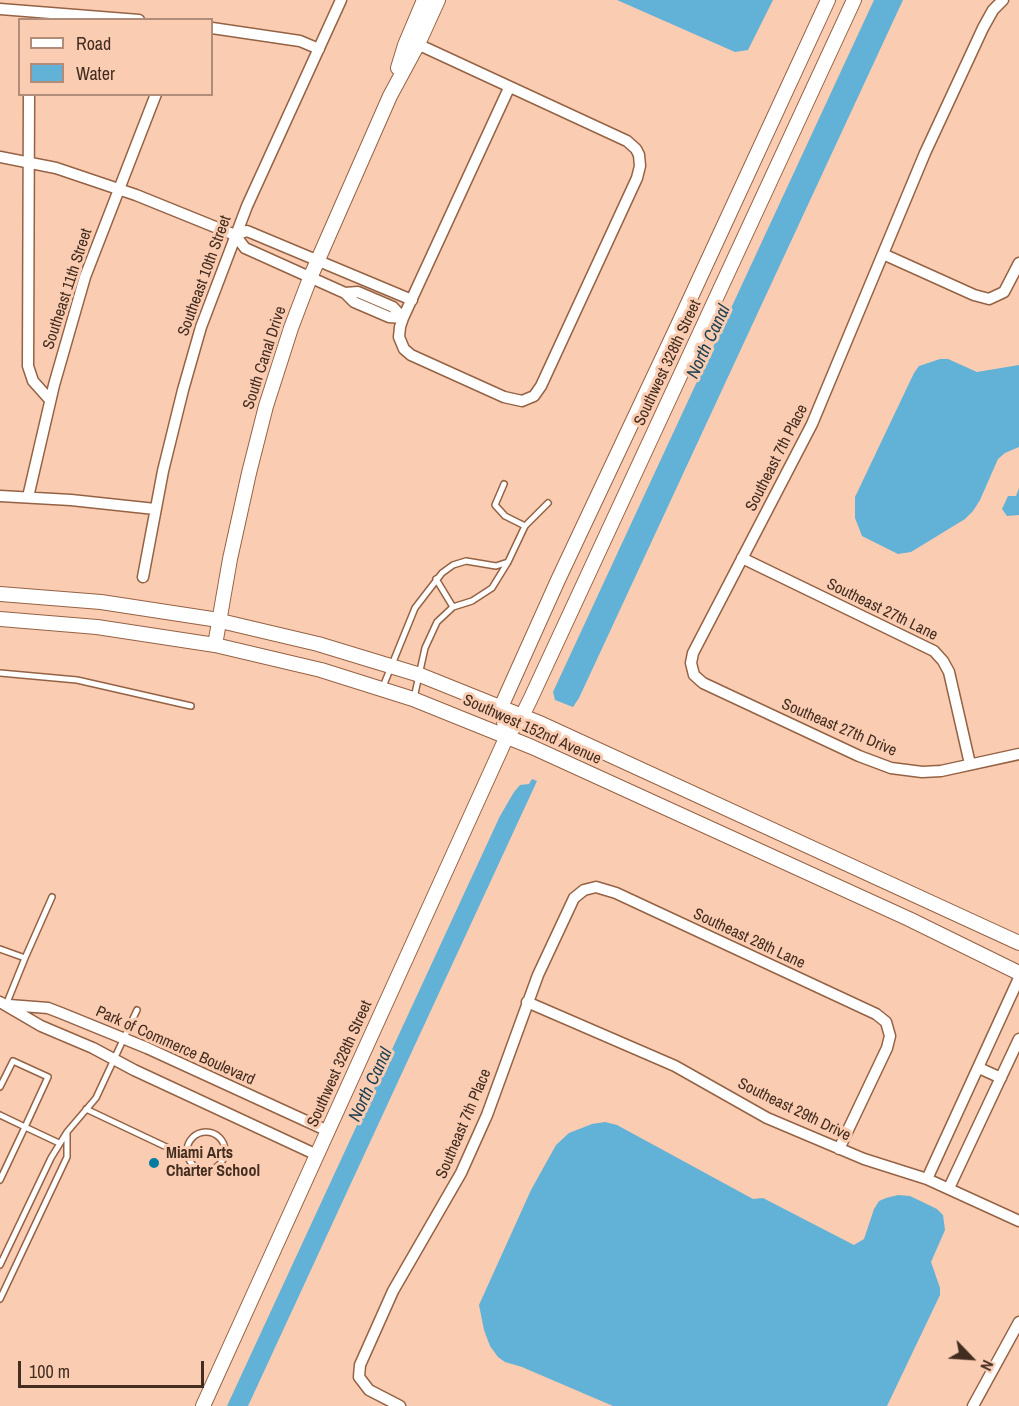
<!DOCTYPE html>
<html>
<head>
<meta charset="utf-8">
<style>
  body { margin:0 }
  #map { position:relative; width:1019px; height:1406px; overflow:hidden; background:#faccb2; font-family:"Archivo Narrow",sans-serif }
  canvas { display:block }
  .legend { position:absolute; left:18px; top:18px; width:195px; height:78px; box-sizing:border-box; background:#faccb2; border:2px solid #b18c78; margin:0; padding:8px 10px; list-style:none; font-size:18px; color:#432d20 }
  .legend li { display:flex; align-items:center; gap:12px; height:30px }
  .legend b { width:30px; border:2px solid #b18c78 }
  .north { position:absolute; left:941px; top:1328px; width:60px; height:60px; -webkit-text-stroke:4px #faccb2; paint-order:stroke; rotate:115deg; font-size:16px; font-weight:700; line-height:24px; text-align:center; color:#432d20 }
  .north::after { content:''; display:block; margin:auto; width:21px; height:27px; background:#432d20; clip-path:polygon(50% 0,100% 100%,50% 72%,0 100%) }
  .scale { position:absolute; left:18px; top:1361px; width:186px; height:27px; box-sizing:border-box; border:3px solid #432d20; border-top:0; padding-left:8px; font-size:18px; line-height:21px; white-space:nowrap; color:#432d20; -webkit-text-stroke:4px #faccb2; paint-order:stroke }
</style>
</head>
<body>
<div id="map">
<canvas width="1019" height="1406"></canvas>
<ul class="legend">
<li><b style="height:8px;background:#fff"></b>Road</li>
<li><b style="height:16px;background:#62b1d6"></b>Water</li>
</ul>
<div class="north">N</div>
<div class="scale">100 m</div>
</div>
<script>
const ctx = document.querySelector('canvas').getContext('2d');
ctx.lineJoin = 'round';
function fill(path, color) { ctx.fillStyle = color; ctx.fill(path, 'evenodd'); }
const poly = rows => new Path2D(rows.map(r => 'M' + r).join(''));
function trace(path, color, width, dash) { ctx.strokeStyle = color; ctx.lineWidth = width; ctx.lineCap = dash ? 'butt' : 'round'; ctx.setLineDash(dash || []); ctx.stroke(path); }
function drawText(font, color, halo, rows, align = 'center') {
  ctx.font = font + ' "Archivo Narrow",sans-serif'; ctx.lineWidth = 6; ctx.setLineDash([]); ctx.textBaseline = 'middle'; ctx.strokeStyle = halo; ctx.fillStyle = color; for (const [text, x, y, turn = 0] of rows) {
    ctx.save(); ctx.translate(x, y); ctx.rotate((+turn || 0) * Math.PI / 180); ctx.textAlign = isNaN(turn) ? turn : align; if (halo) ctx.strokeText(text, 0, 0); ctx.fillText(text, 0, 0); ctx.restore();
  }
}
fill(poly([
  [617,0,773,0,748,50,735,52],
  [874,0,903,0,579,698,573,707,555,700,553,692],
  [940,359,948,359,977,372,1019,365,1019,447,1005,453,998,459,980,500,973,511,965,519,911,552,898,554,862,536,855,518,855,497,914,373,919,366],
  [1019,488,1019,515,1007,516,1002,509,1008,496,1016,496],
  [532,779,537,781,248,1406,227,1406,500,816,514,792,520,785,529,784],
  [605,1122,617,1125,753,1199,763,1198,854,1245,864,1239,874,1209,879,1201,886,1198,898,1195,910,1196,937,1209,943,1215,945,1230,931,1262,940,1288,940,1295,887,1406,613,1406,522,1367,505,1362,498,1357,490,1346,484,1330,479,1305,531,1190,556,1145,569,1133,592,1124]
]), '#62b1d6');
const lane = poly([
  [504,484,495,505,505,516,525,526],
  [436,579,453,607],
  [0,673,77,680,191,706],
  [382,689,415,608,442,573,453,565,466,561,496,566,508,562],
  [414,698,425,648,437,622,453,607,472,601,492,588,508,562,525,526,548,503],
  [0,949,25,958,6,1005],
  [25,958,52,897],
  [0,1087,13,1061,48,1077,25,1127,59,1143],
  [86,1109,177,1152,187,1154],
  [0,1115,25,1127,0,1180],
  '187 1151a19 19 0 1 1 38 0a19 19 0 1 1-38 0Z',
  [0,1265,51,1158,67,1132,96,1098,137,1010],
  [0,1299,67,1157,67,1133]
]);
const street = poly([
  [1003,0,993,10,983,28,925,153,812,424,693,653,691,663,694,675,703,683,859,756,891,768,922,772,941,771,1019,754],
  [0,9,139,20],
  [212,28,300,41,319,49],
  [413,42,627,141,636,149,639,155,640,166,637,178,541,386,534,396,522,401,504,397,411,355,404,349,399,337,400,327,403,318,509,88],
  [29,94,28,366,33,381,50,400],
  [0,157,56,168,136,195,235,235,245,248,345,293,354,302,389,317,403,318],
  [235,235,247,231,412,300],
  [883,254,974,295,989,299,1004,292,1019,263],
  [345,293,358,292,393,307,403,318],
  [0,496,71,500,155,509],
  [28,497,54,385,85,277,156,94],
  [742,558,934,651,943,661,949,672,970,764],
  [143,577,163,471,183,390,201,327,247,206,341,0],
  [0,1002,41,1026,93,1048,134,1070,317,1155],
  [527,1002,675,1066,767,1118,864,1159,927,1179,1019,1221],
  [9,1005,48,1008,61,1013,147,1048,328,1131],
  [979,1068,1001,1078],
  [927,1179,1019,978],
  [949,1188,1019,1039],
  [400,1406,369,1390,359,1377,360,1365,393,1291,461,1173,487,1115,538,975,574,898,584,890,596,887,616,893,876,1014,886,1022,890,1036,887,1048,839,1149],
  [973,1406,1019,1322]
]);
const secondary = poly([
  [398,68,405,45,424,0],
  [0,594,101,602,212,619,318,644,420,675,542,724,1019,943],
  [0,619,97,627,215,645,321,670,413,699,532,747,909,919,1019,973],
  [215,645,230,559,249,473,266,406,291,328,310,278,390,96,418,44,438,0],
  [507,736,501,707,558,580,678,325,828,0],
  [203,1406,507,736,522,716,530,700,854,0]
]);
trace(lane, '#956244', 8);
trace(street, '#956244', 13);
trace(secondary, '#956244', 16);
trace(lane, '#fff', 5);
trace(street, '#fff', 10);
trace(secondary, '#fff', 14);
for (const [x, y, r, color] of [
  [154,1163,6,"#057aa3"]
]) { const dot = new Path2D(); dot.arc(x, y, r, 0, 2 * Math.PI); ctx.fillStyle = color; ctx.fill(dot); trace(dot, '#faccb2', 2); }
drawText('16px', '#432d20', '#faccb2', [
  ["Southeast 10th Street",205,276,-70],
  ["Southeast 11th Street",68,289,-72],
  ["South Canal Drive",265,358,-72],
  ["Southwest 328th Street",668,363,-65],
  ["Southeast 7th Place",777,458,-63],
  ["Southeast 27th Lane",882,610,26],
  ["Southeast 27th Drive",839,728,23],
  ["Southwest 152nd Avenue",532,730,24],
  ["Southeast 28th Lane",749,939,25],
  ["Park of Commerce Boulevard",175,1046,24],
  ["Southwest 328th Street",340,1064,-66],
  ["Southeast 29th Drive",794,1110,26],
  ["Southeast 7th Place",464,1124,-67]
]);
drawText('bold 16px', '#432d20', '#faccb2', [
  ["Miami Arts",166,1154],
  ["Charter School",166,1172]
], 'left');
drawText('italic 18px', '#1f4253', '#faccb2', [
  ["North Canal",709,342,-65],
  ["North Canal",371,1085,-65]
]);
</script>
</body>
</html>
